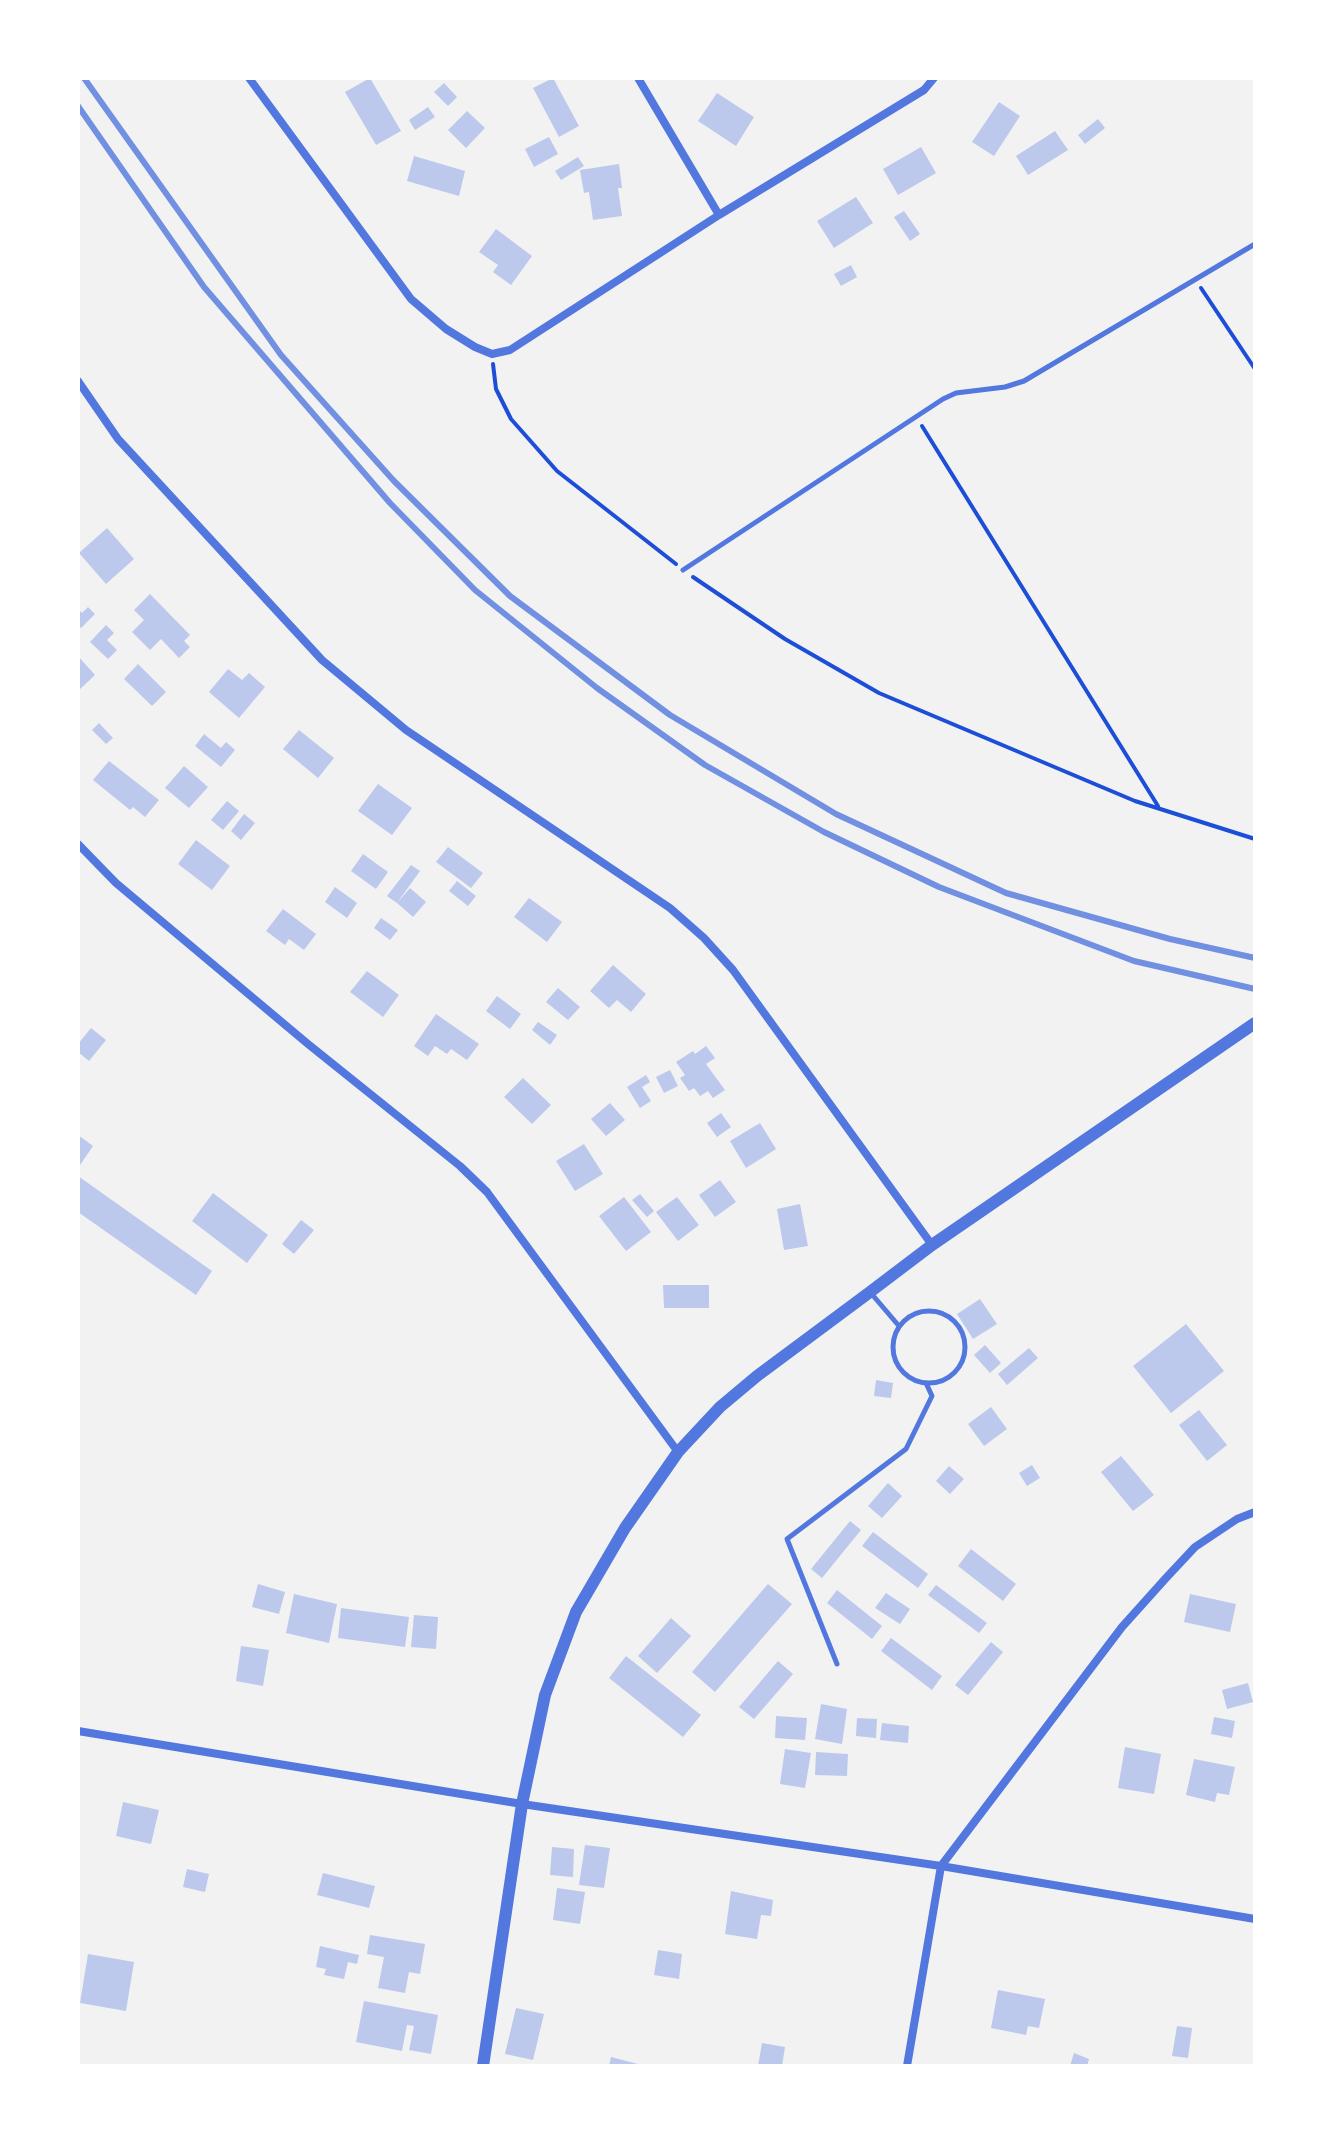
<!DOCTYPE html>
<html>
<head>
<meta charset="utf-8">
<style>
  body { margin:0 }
  #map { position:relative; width:1333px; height:2144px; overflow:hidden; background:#f2f2f2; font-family:"Space Grotesk",sans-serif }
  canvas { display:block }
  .frame { position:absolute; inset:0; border:80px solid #fff; pointer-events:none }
</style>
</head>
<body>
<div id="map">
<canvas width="1333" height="2144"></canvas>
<div class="frame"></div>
</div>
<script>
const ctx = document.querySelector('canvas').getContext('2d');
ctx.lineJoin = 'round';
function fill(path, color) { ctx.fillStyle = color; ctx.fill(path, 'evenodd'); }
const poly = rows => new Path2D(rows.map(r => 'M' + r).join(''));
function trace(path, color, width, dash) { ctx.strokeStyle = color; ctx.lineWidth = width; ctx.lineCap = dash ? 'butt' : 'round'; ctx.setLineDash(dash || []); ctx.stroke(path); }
fill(poly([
  [370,78,401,131,376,145,345,92],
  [553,78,579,126,559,137,533,88],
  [444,83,457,97,448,106,434,92],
  [717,93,754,117,736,146,698,121],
  [999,102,1020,116,994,156,972,142],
  [428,107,435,117,415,130,409,120],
  [467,111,485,128,466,148,448,130],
  [1098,119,1105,128,1085,144,1078,135],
  [1055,131,1068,150,1028,175,1016,156],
  [549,137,558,154,534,167,525,149],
  [921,147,936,173,898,195,883,169],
  [414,156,465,171,459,196,407,181],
  [578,157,584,166,561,180,555,171],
  [619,164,622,188,618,188,622,216,593,220,589,192,584,193,580,170],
  [856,197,873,223,834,248,817,221],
  [904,211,920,234,910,241,894,217],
  [496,229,532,256,511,285,493,272,498,265,479,252],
  [851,265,857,277,841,286,834,274],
  [107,528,134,559,106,584,79,553],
  [150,594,190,635,184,641,190,647,179,658,161,639,150,650,132,632,144,620,134,610],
  [88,607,95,614,81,628,78,625,78,609,82,613],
  [106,625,114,633,107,640,117,650,108,659,90,642],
  [78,656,95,675,78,691],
  [138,664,166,692,152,706,124,679],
  [228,669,242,680,249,673,265,687,239,718,209,692],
  [99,723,113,738,106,744,92,730],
  [299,730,334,758,318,778,283,749],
  [204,734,221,748,226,742,235,750,221,767,195,746],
  [109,761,159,800,145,817,133,807,130,810,93,780],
  [184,766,208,787,189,808,165,788],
  [378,784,412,808,392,835,358,811],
  [227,801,239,811,223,830,211,820],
  [244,814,255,823,241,840,231,831],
  [196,840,230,866,212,890,178,864],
  [448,847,483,873,471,888,436,862],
  [363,854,388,872,376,889,351,871],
  [411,865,420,871,397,903,387,896],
  [457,881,476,896,468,906,449,891],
  [335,887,357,903,347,918,325,902],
  [410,888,426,902,413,917,397,903],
  [529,898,562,922,547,942,514,917],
  [283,909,316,934,304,950,289,939,285,945,266,931],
  [381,918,398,930,390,940,374,928],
  [613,965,646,994,631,1012,617,1000,609,1008,590,991],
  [367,971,399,995,383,1017,350,992],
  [558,988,580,1007,568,1020,546,1002],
  [497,996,521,1014,510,1029,486,1011],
  [436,1014,479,1044,467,1060,451,1049,447,1054,435,1046,428,1056,414,1046],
  [538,1022,557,1035,550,1045,532,1030],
  [91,1028,106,1040,89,1061,78,1052,78,1044],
  [706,1046,715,1058,706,1064,725,1090,713,1098,708,1091,700,1096,694,1088,689,1091,680,1078,685,1075,676,1062,693,1051,695,1054],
  [670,1070,678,1086,664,1093,656,1077],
  [646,1075,650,1082,642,1087,651,1101,640,1108,627,1087],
  [523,1078,551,1105,532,1124,504,1097],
  [610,1103,625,1120,606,1136,591,1119],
  [721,1113,731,1127,717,1137,707,1123],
  [760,1123,776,1149,746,1168,730,1141],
  [78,1135,93,1146,78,1168],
  [584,1144,603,1174,575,1191,556,1161],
  [78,1176,212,1271,196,1295,78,1212],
  [720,1180,736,1202,715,1217,699,1195],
  [213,1193,268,1235,247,1263,192,1221],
  [640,1194,654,1211,647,1217,632,1200],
  [624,1197,651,1232,626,1251,599,1216],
  [677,1197,699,1225,678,1241,656,1212],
  [800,1204,808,1246,784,1250,777,1209],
  [301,1220,314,1230,294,1254,282,1244],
  [663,1285,709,1285,709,1308,664,1308],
  [980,1299,997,1324,973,1339,957,1314],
  [1186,1324,1224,1371,1171,1413,1133,1366],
  [985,1345,1001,1363,990,1373,974,1355],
  [1029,1348,1038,1358,1007,1385,998,1374],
  [876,1380,893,1383,891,1398,874,1396],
  [991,1407,1007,1429,984,1446,968,1424],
  [1199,1410,1227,1445,1207,1461,1179,1425],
  [1121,1456,1154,1495,1133,1511,1101,1472],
  [1032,1465,1040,1478,1027,1486,1019,1473],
  [949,1466,964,1479,950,1494,936,1481],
  [888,1483,902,1496,882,1518,868,1506],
  [850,1521,861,1530,822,1578,811,1569],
  [873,1532,928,1574,918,1588,862,1546],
  [971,1549,1016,1584,1003,1601,958,1566],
  [258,1584,285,1592,279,1614,252,1607],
  [768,1584,792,1604,715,1692,692,1672],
  [936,1585,987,1623,979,1633,928,1595],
  [837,1590,882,1626,872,1639,827,1603],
  [886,1593,910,1609,900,1624,875,1608],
  [294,1594,337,1604,329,1643,286,1633],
  [1190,1594,1236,1604,1230,1632,1184,1622],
  [341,1608,409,1617,405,1647,338,1638],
  [414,1615,438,1617,436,1649,411,1647],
  [671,1618,691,1636,657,1673,638,1656],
  [891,1638,942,1676,932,1690,881,1651],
  [991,1642,1003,1652,968,1695,955,1685],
  [241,1646,269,1650,263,1686,236,1681],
  [626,1656,701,1715,683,1737,609,1678],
  [778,1661,793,1674,754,1719,739,1707],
  [1248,1683,1253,1702,1227,1709,1222,1690],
  [821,1704,847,1709,842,1744,815,1739],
  [776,1716,807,1718,805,1740,775,1738],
  [1214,1717,1235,1721,1232,1738,1211,1734],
  [857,1718,877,1719,876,1738,856,1736],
  [882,1723,909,1726,908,1743,880,1740],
  [1125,1747,1161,1754,1154,1794,1118,1788],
  [785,1749,811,1753,805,1788,780,1784],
  [816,1752,848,1754,847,1776,815,1775],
  [1194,1759,1235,1767,1229,1795,1217,1793,1215,1802,1186,1795],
  [123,1802,159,1810,151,1844,116,1836],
  [585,1845,610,1848,604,1888,579,1885],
  [552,1847,574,1849,573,1877,550,1875],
  [187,1869,209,1874,205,1892,183,1887],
  [323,1873,375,1886,369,1908,317,1895],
  [557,1888,585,1892,580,1924,553,1920],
  [731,1891,773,1900,771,1916,761,1915,757,1939,725,1934],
  [370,1935,425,1944,420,1974,409,1972,405,1993,378,1988,384,1957,367,1954],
  [320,1946,359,1955,357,1964,348,1962,344,1979,324,1975,326,1969,316,1967],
  [658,1950,682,1954,679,1979,654,1975],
  [88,1954,134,1962,126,2011,80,2003],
  [998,1990,1045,1999,1039,2028,1028,2026,1026,2035,991,2028],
  [364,2001,438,2015,431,2054,409,2050,414,2026,407,2025,402,2051,356,2042],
  [516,2008,544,2014,533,2060,505,2054],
  [1177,2026,1192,2028,1188,2058,1172,2056],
  [762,2043,785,2047,782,2066,758,2066],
  [1074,2053,1089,2059,1087,2066,1070,2066],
  [611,2057,638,2064,637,2066,609,2066]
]), '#bdc9ec');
trace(poly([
  [1201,288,1255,369],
  [493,364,496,389,511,419,557,471,676,564],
  [922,426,1158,806],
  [693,577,785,639,879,693,1135,801,1255,839]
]), '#1d4ed8', 4);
trace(poly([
  [683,570,943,399,956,393,1005,387,1024,381,1255,244],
  [870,1292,899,1326],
  '893 1347a36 36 0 1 1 72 0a36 36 0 1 1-72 0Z',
  [837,1664,787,1539,906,1449,932,1396,926,1383]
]), '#5277de', 5);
trace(poly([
  [249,78,411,299,446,329,475,347,492,354,510,350,719,215,924,90,934,78],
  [638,78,719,215],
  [78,381,118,439,322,660,406,730,670,908,704,938,733,970,932,1245],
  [78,844,116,883,308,1044,460,1166,487,1192,678,1452],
  [78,1731,522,1804,941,1866,1255,1919],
  [907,2066,941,1866,1122,1627,1166,1578,1195,1547,1237,1519,1255,1512]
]), '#5277de', 8);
trace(poly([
  [483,2066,522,1804,545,1695,576,1612,625,1528,678,1452,720,1407,757,1376,870,1292,932,1245,1255,1023]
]), '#5277de', 12);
trace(poly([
  [84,78,281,355,394,481,510,596,670,715,836,814,1006,893,1170,939,1255,958],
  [78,106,204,287,390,503,475,590,597,688,705,765,824,832,939,887,1134,961,1255,989]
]), '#7290e2', 6);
</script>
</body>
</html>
